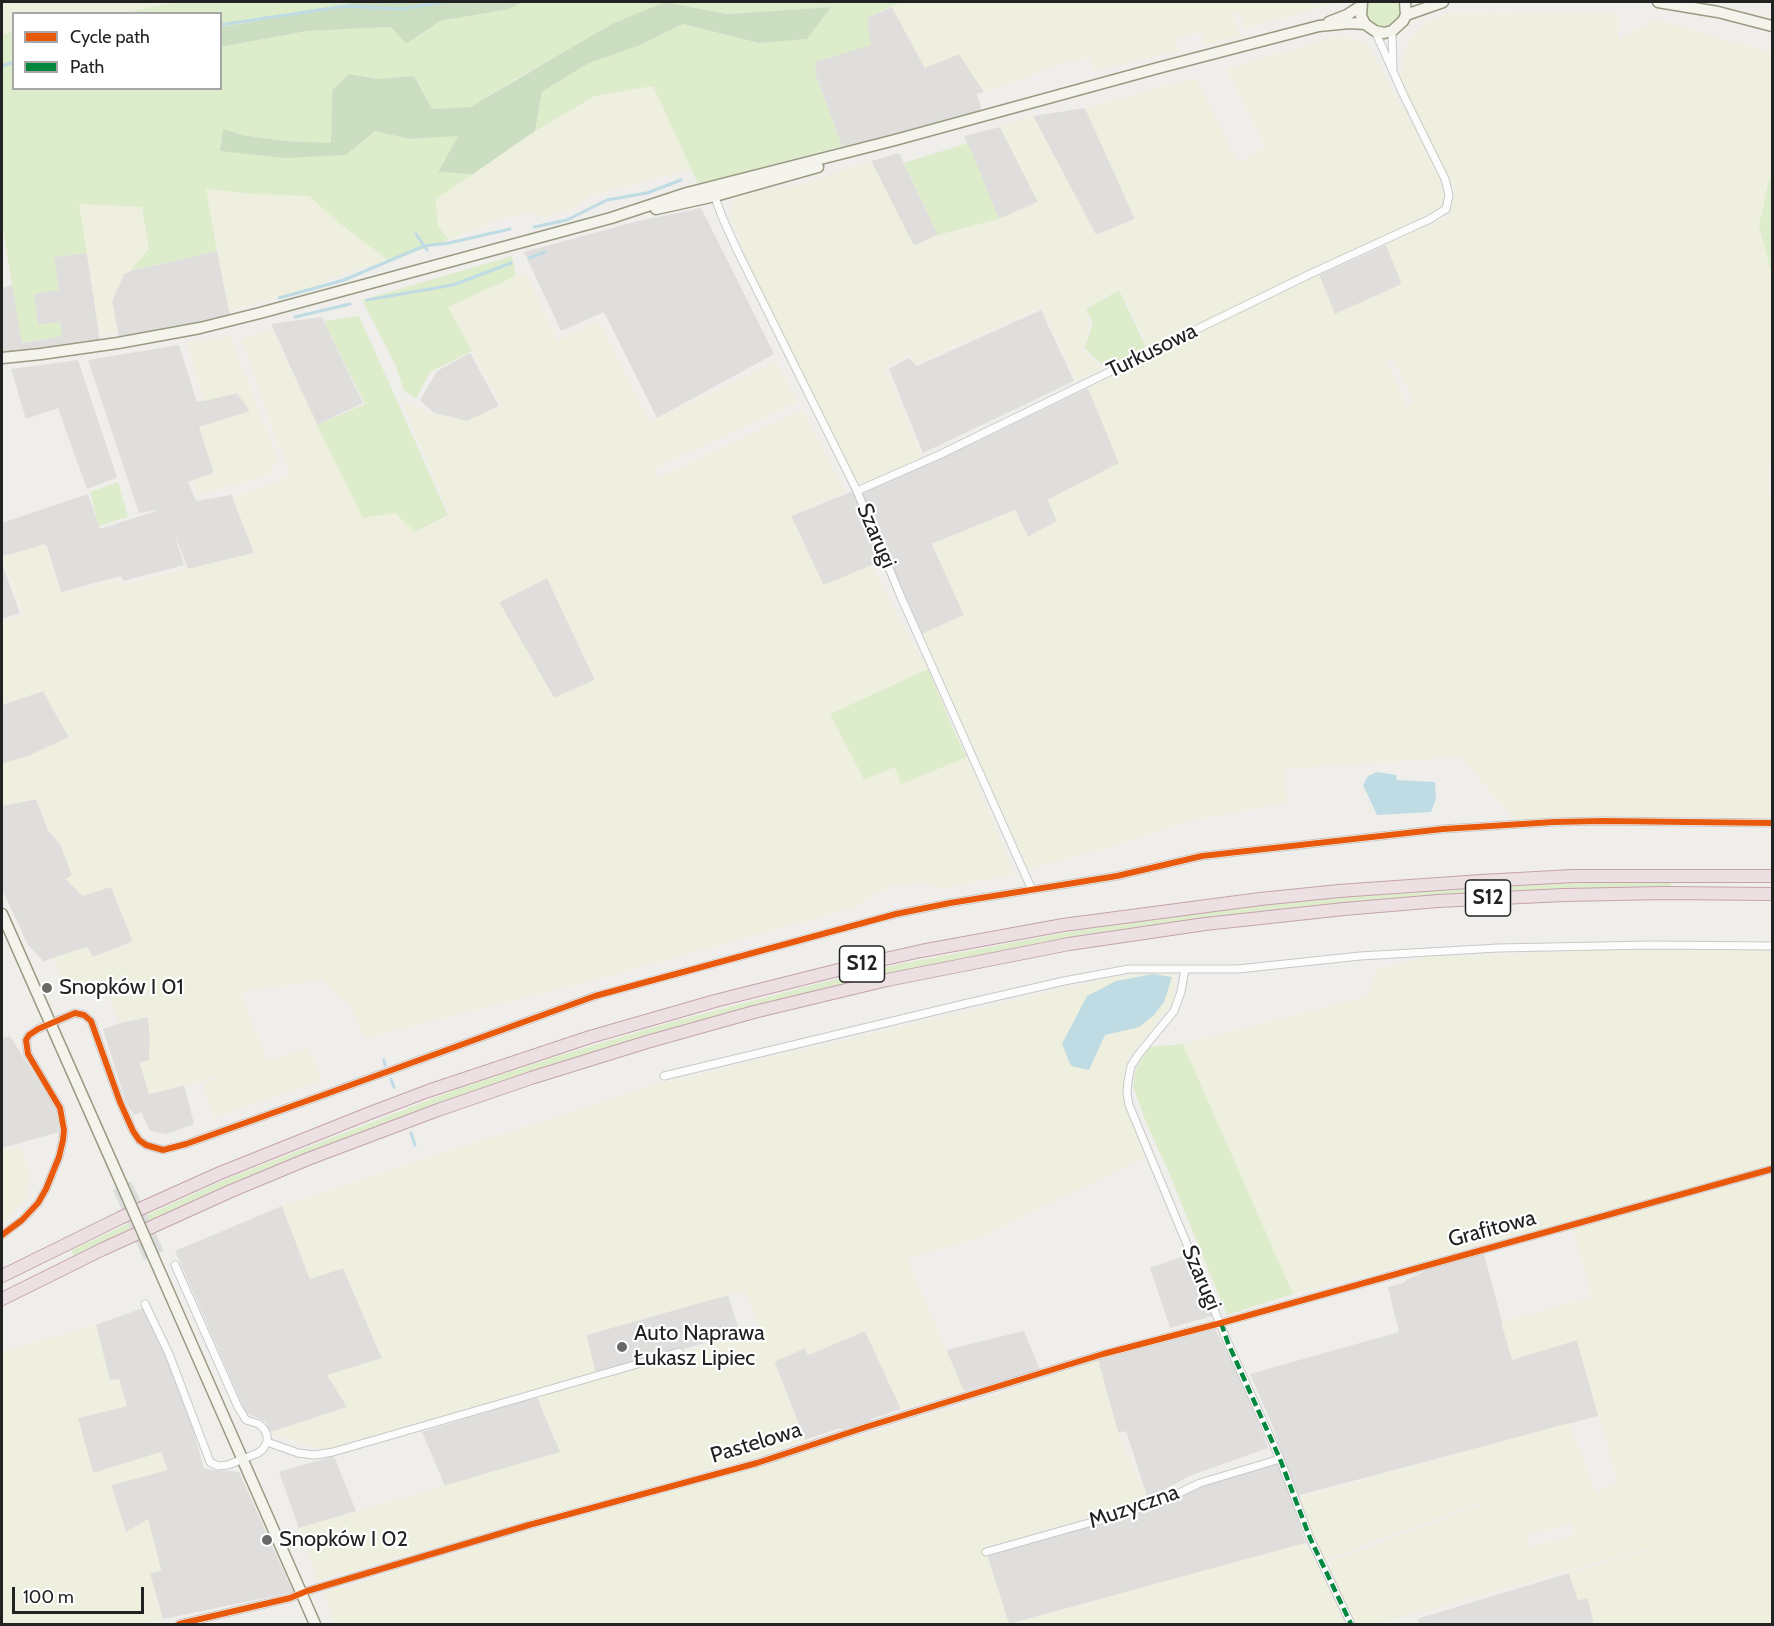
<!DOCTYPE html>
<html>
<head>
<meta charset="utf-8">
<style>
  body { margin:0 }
  #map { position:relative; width:1774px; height:1626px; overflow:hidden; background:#f0eeeb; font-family:Cabin,sans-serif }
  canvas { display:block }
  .frame { position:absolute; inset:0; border:3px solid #222; pointer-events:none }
  .legend { position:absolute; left:12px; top:12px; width:210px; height:78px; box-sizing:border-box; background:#fff; border:2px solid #a7a7a7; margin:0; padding:8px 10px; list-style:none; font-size:18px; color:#222 }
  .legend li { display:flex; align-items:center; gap:12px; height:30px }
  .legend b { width:30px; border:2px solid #a7a7a7 }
  .scale { position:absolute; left:12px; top:1587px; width:132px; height:27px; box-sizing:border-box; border:3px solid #222; border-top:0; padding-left:8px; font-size:18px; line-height:21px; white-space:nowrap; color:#222; -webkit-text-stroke:4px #fff; paint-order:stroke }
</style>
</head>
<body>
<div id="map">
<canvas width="1774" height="1626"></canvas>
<div class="frame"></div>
<ul class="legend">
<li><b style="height:8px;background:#e8590c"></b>Cycle path</li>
<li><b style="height:8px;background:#00873e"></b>Path</li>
</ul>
<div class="scale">100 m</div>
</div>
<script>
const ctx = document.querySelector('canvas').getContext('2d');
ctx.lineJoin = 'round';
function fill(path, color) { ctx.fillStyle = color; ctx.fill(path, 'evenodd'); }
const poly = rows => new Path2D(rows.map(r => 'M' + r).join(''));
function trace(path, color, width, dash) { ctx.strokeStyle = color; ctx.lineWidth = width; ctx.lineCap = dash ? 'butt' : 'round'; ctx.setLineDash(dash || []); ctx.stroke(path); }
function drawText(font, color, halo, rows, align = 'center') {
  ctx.font = font + ' Cabin,sans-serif'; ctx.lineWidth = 4.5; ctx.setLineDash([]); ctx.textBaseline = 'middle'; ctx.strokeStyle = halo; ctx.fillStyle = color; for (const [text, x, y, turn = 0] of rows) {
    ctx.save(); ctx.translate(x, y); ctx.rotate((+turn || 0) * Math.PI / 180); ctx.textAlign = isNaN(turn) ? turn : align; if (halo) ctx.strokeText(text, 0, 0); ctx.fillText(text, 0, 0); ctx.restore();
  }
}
fill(poly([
  [892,7,925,68,959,54,984,92,977,94,982,112,897,136,842,146,816,76,815,62,870,45,867,18],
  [1085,108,1135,219,1096,235,1033,116],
  [1000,127,1038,202,999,219,964,136],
  [899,153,938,235,914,246,871,161],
  [701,208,774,354,657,418,604,312,561,331,524,252,638,221],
  [1386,245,1402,284,1335,315,1319,275],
  [217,251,230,316,119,338,112,301,124,274,130,271],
  [87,253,100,341,2,354,2,288,14,285,22,343,62,336,60,322,38,325,33,294,54,257],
  [1041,310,1074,381,923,453,889,369,909,358,917,366],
  [322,317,363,403,317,425,271,324],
  [179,345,197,402,237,393,250,411,214,474,188,482,196,501,232,495,254,553,188,569,173,529,184,565,124,581,121,576,61,592,47,546,2,556,2,523,88,494,100,529,159,510,139,513,88,360],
  [470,353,499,406,467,421,434,413,420,400,437,371],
  [78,360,117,477,87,489,58,408,26,419,11,369],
  [1088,388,1119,463,1048,500,1057,521,1028,537,1015,510,932,544,964,615,922,634,888,558,824,586,791,516,980,440],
  [2,564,20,613,2,619],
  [547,578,595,680,554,698,499,602],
  [43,691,69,738,28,756,2,764,2,705],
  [36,799,48,830,60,844,72,875,66,879,111,886,133,941,93,957,52,958,44,962,28,945,2,889,2,806],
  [148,1017,150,1039,149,1060,140,1063,149,1094,184,1085,194,1124,167,1134,150,1131,141,1112,134,1115,126,1103,103,1029,120,1023],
  [10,1036,55,1108,59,1132,2,1148,2,1038],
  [282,1206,310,1279,343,1268,382,1358,347,1407,271,1432,265,1421,246,1413,175,1251],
  [1189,1254,1212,1316,1170,1328,1150,1268],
  [1484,1254,1512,1359,1577,1340,1598,1416,1296,1496,1273,1427,1250,1374,1399,1332,1388,1287,1404,1283,1406,1280,1438,1265],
  [728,1295,740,1333,596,1374,586,1335],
  [143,1308,155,1328,189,1414,204,1469,239,1472,293,1592,163,1619,149,1572,161,1570,148,1520,126,1533,111,1485,167,1470,161,1453,93,1473,78,1418,127,1406,110,1381,96,1325],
  [1215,1329,1248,1394,1268,1448,1189,1476,1148,1499,1126,1431,1118,1433,1098,1360],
  [865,1331,901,1409,871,1419,871,1421,843,1429,840,1428,805,1440,774,1361,805,1348,808,1355],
  [1024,1331,1040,1370,964,1391,946,1350],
  [537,1397,561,1452,445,1486,422,1432],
  [334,1456,356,1511,299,1528,279,1472],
  [1275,1462,1279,1464,1306,1543,1009,1624,986,1554,1138,1514,1195,1487],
  [1569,1573,1578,1600,1588,1598,1594,1624,1419,1624,1417,1619]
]), '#dfdedc');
fill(poly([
  [2,2,182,2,118,13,14,14,13,33,2,35],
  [901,2,1339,2,1246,28,1238,11,1232,15,1241,35,1206,45,1201,32,1175,38,1178,51,1095,70,1090,57,1067,62,984,92,959,54,925,68,892,7],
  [1618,12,1618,40,1655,19,1772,53,1772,177,1769,179,1772,276,1772,413,1768,494,1772,491,1772,817,1595,817,1516,820,1460,757,1286,769,1287,803,1186,821,1103,849,1029,869,986,781,953,702,922,634,964,615,932,544,1015,510,1028,537,1057,521,1048,500,1119,463,1088,388,1224,318,1319,275,1335,314,1402,284,1386,245,1448,216,1454,201,1454,187,1400,78,1407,44,1426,22,1448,14],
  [1392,357,1414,400,1407,406,1386,360],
  [1336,37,1352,38,1367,44,1437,169,1444,186,1445,199,1441,208,1427,217,1149,349,1120,288,1085,308,1090,326,1082,349,1102,369,1077,380,1041,307,916,364,910,354,885,368,922,458,867,483,858,483,852,477,755,279,730,218,732,205,736,199,741,195,759,191,809,183,841,170,871,161,914,246,938,235,999,219,1038,202,1000,127,1033,116,1096,235,1135,219,1085,108,1196,78,1238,163,1266,147,1227,69],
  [653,86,691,169,591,195,572,209,546,218,525,213,497,220,449,240,438,226,436,199,535,131,595,96],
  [206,189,252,194,309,196,341,225,389,261,344,273,312,288,229,311],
  [79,204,142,207,149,249,130,271,124,274,112,301,117,332,100,335],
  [525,272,558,340,599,321,650,422,776,362,798,402,653,469,658,478,802,410,845,491,791,516,823,585,872,565,900,621,928,669,830,714,864,780,896,767,902,783,967,757,1014,874,945,888,920,883,888,887,855,906,856,907,605,977,365,1038,350,1005,322,980,241,992,267,1061,309,1047,321,1081,214,1118,202,1084,229,1074,150,1094,140,1063,149,1060,150,1039,148,1017,120,1023,104,986,98,979,90,983,91,989,71,995,52,958,87,947,93,957,133,942,111,887,82,896,66,879,72,875,60,844,48,828,37,799,2,806,2,764,28,756,69,737,43,691,2,705,2,622,24,615,2,557,45,544,61,594,117,579,122,585,254,553,233,499,290,476,241,339,271,329,363,518,395,513,415,532,450,516,401,400,434,415,434,413,467,421,499,406,510,421,448,307],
  [547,578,595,680,554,698,499,602],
  [230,336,277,458,271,473,198,496,193,480,214,473,199,427,250,411,237,393,204,401,187,343],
  [1616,949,1772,951,1772,1164,1538,1230,1293,1294,1183,1044,1368,996,1376,970,1432,955,1470,956],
  [1144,973,1171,975,1175,979,1175,986,1173,1001,1128,1059,1123,1075,1125,1104,1145,1157,984,1236,907,1259,964,1391,901,1409,865,1331,808,1355,805,1348,774,1362,805,1440,750,1459,529,1520,318,1581,299,1528,560,1452,537,1397,761,1329,745,1291,728,1295,586,1335,596,1374,322,1450,271,1432,347,1407,327,1375,382,1358,343,1268,310,1279,282,1206,652,1085,1114,977],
  [21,1146,29,1174,27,1197,2,1225,2,1151],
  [1772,1175,1772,1624,1594,1624,1588,1598,1578,1600,1569,1573,1723,1528,1376,1624,1353,1624,1327,1567,1330,1562,1478,1506,1478,1504,1385,1537,1323,1561,1297,1498,1569,1423,1596,1493,1618,1482,1577,1340,1512,1360,1501,1322,1592,1297,1573,1229],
  [1572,1522,1575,1535,1529,1548,1527,1536],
  [96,1325,110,1380,119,1379,127,1406,78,1418,93,1473,161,1452,168,1470,111,1485,126,1532,148,1519,161,1571,150,1573,163,1619,143,1624,2,1624,2,1353,3,1351],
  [1098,1360,1118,1433,1148,1499,985,1548,1009,1624,335,1624,323,1593,532,1530,755,1468,1018,1388],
  [1306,1543,1346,1624,1012,1624,1159,1583]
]), '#efefdf');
fill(poly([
  [180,2,352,2,345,6,221,27,220,14,115,14],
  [522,2,901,2,867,18,871,45,815,62,816,76,842,146,698,184,653,86,595,96,535,131,542,92,589,63,638,46,683,24,759,43,807,39,830,7,727,14,665,2,528,72,470,107,432,110,414,76,378,79,349,74,332,90,331,143,285,141,242,135,223,130,220,151,346,155,375,131,409,139,458,136,438,172,473,174,436,199,438,226,449,240,389,261,339,223,309,196,252,194,206,189,217,251,130,271,149,249,142,207,79,204,87,253,54,257,59,290,34,294,38,325,60,322,62,336,22,343,2,224,2,35,13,32,14,88,220,88,221,47,307,31,391,27,406,44,440,21,509,9],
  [1368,2,1399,2,1401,10,1397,20,1388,27,1377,26,1372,23,1366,13],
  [968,143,999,219,938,235,904,163],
  [1772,177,1772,276,1759,226,1769,179],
  [512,256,516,276,448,307,472,351,430,372,416,399,404,391,396,366,362,300],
  [1119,290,1146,347,1105,367,1084,348,1093,324,1086,309],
  [359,316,448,515,415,532,395,513,363,518,317,425,365,404,324,321],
  [118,482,128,517,99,526,90,492],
  [928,669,954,731,967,757,901,784,895,767,864,780,830,714],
  [1671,881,1671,887,1345,903,1214,917,1149,926,895,974,825,988,670,1030,461,1096,230,1184,74,1257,71,1250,228,1178,460,1088,551,1058,668,1023,824,982,895,965,1063,933,1212,910,1344,896,1477,886,1579,882],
  [1183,1044,1293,1294,1227,1315,1166,1166,1148,1127,1133,1087,1136,1068,1150,1047]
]), '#ddeccb');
fill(poly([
  [352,2,522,2,509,9,440,21,406,44,391,27,307,31,221,47,221,27,345,6],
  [665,2,727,14,831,7,807,39,759,43,683,24,638,46,589,63,542,92,535,131,473,174,438,172,458,136,409,139,375,131,346,155,285,158,220,151,223,129,242,135,285,141,331,143,332,90,349,74,378,79,414,76,432,109,470,107,612,24]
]), '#cbdec1');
fill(poly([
  [1377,772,1396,775,1397,780,1435,782,1436,799,1431,812,1377,815,1363,785,1368,776],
  [1153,974,1172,977,1164,1002,1154,1015,1139,1027,1105,1035,1089,1070,1071,1066,1062,1044,1087,996,1116,981]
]), '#bfdbe3');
fill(poly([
  [131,1181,164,1251,144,1260,113,1190]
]), '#dedddd');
trace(poly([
  [220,25,345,6,401,9,444,2],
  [2,66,14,62],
  [534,227,567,220,607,200,647,193,681,180],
  [416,234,427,250],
  [529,258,545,252],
  [279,298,344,280,424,246,449,243,510,229],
  [367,300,453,285,511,263],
  [295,317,350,304],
  [384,1060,385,1065],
  [391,1079,394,1087],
  [411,1133,415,1145]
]), '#bfdbe3', 3);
const street = poly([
  [1392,31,1393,69],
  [714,195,723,219,738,252,857,491,901,597,1032,890],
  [857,491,939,455,1310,274,1430,219,1446,209,1449,195,1445,179,1403,94,1375,31],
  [1185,969,1181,992,1174,1011,1138,1055,1131,1066,1128,1081,1127,1093,1129,1105,1228,1343,1280,1459,1310,1538,1351,1624],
  [664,1076,964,1004,1064,981,1129,969,1238,969,1360,956,1498,948,1651,945,1772,946],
  [2,1235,22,1220,38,1203,46,1189,59,1157,63,1140,64,1130,60,1108,28,1054,26,1040,29,1035,38,1029,75,1013,84,1015,91,1021,120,1102,133,1131,139,1140,146,1145,163,1150,186,1144,326,1094,595,996,896,914,950,903,1117,876,1202,856,1443,829,1554,822,1603,821,1772,823],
  [145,1304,169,1354,210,1462,218,1466,228,1465,258,1453,263,1449,267,1442,267,1435,264,1429,259,1424,246,1420,238,1407,175,1265],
  [267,1442,298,1453,315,1455,333,1452,679,1352],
  [986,1552,1156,1504,1200,1483,1280,1459],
  [179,1624,290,1598,307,1591,529,1525,757,1463,866,1427,1103,1354,1221,1323,1772,1169]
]);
const secondary = poly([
  [1362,2,1361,16,1365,24,1375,31,1384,33,1392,31,1403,21,1406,15,1405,2],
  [1658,2,1718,12,1772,26],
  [1406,15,1443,2],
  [1329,22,1347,15,1361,6],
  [656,209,715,196,818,167],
  [2,358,41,354,118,343,200,328,260,313,611,218,687,193,895,140,1158,68,1319,26,1349,23,1365,24],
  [2,914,122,1185],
  [153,1256,315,1624]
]);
const highway = poly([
  [2,1276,120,1218,220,1173,370,1113,428,1091,590,1037,715,1001,858,965,921,951,1063,925,1260,899,1339,891,1481,881,1573,876,1772,876],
  [2,1299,103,1249,231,1191,308,1159,438,1110,531,1078,647,1042,754,1012,887,980,1069,944,1205,924,1344,909,1438,901,1564,895,1666,893,1772,894]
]);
trace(street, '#c9c8c7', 9);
trace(secondary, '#999a82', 13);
trace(highway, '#c5a2ac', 14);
trace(street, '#fdfcfc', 7);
trace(secondary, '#f4f4ed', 10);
trace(highway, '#ece0e2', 12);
const secondaryBridge = poly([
  [122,1185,153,1256]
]);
trace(secondaryBridge, '#999a82', 13, []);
trace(secondaryBridge, '#f4f4ed', 10);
trace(poly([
  [1221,1323,1228,1343,1280,1459,1310,1538,1351,1624]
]), '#00873e', 4.5, [9, 4.5]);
trace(poly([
  [2,1235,22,1220,38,1203,46,1189,59,1157,63,1140,64,1130,60,1108,28,1054,26,1040,29,1035,38,1029,75,1013,84,1015,91,1021,120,1102,133,1131,139,1140,146,1145,163,1150,186,1144,326,1094,595,996,896,914,950,903,1117,876,1202,856,1443,829,1554,822,1603,821,1772,823],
  [179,1624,290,1598,307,1591,529,1525,757,1463,866,1427,1103,1354,1221,1323,1772,1169]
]), '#e8590c', 6);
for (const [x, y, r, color] of [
  [47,988,6,"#6a6968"],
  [622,1347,6,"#6a6968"],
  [267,1540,6,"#6a6968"]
]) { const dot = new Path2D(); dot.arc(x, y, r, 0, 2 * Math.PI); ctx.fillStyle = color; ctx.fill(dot); trace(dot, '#fff', 2); }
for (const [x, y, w] of [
  [1488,898,45],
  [862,964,45]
]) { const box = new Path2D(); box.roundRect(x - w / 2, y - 18, w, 36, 4.5); ctx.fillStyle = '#fff'; ctx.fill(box); trace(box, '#222', 1.5); }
drawText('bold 21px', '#222', null, [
  ["S12",1488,898],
  ["S12",862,964]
]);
drawText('22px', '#222', '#fff', [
  ["Turkusowa",1152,351,-26],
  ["Szarugi",876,536,67],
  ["Grafitowa",1492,1229,-15],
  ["Szarugi",1201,1278,67],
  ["Pastelowa",756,1443,-17],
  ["Muzyczna",1134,1507,-19]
]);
drawText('22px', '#222', '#fff', [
  ["Snopków I 01",59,988],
  ["Auto Naprawa",634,1334],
  ["Łukasz Lipiec",634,1359],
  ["Snopków I 02",279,1540]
], 'left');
</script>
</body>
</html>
